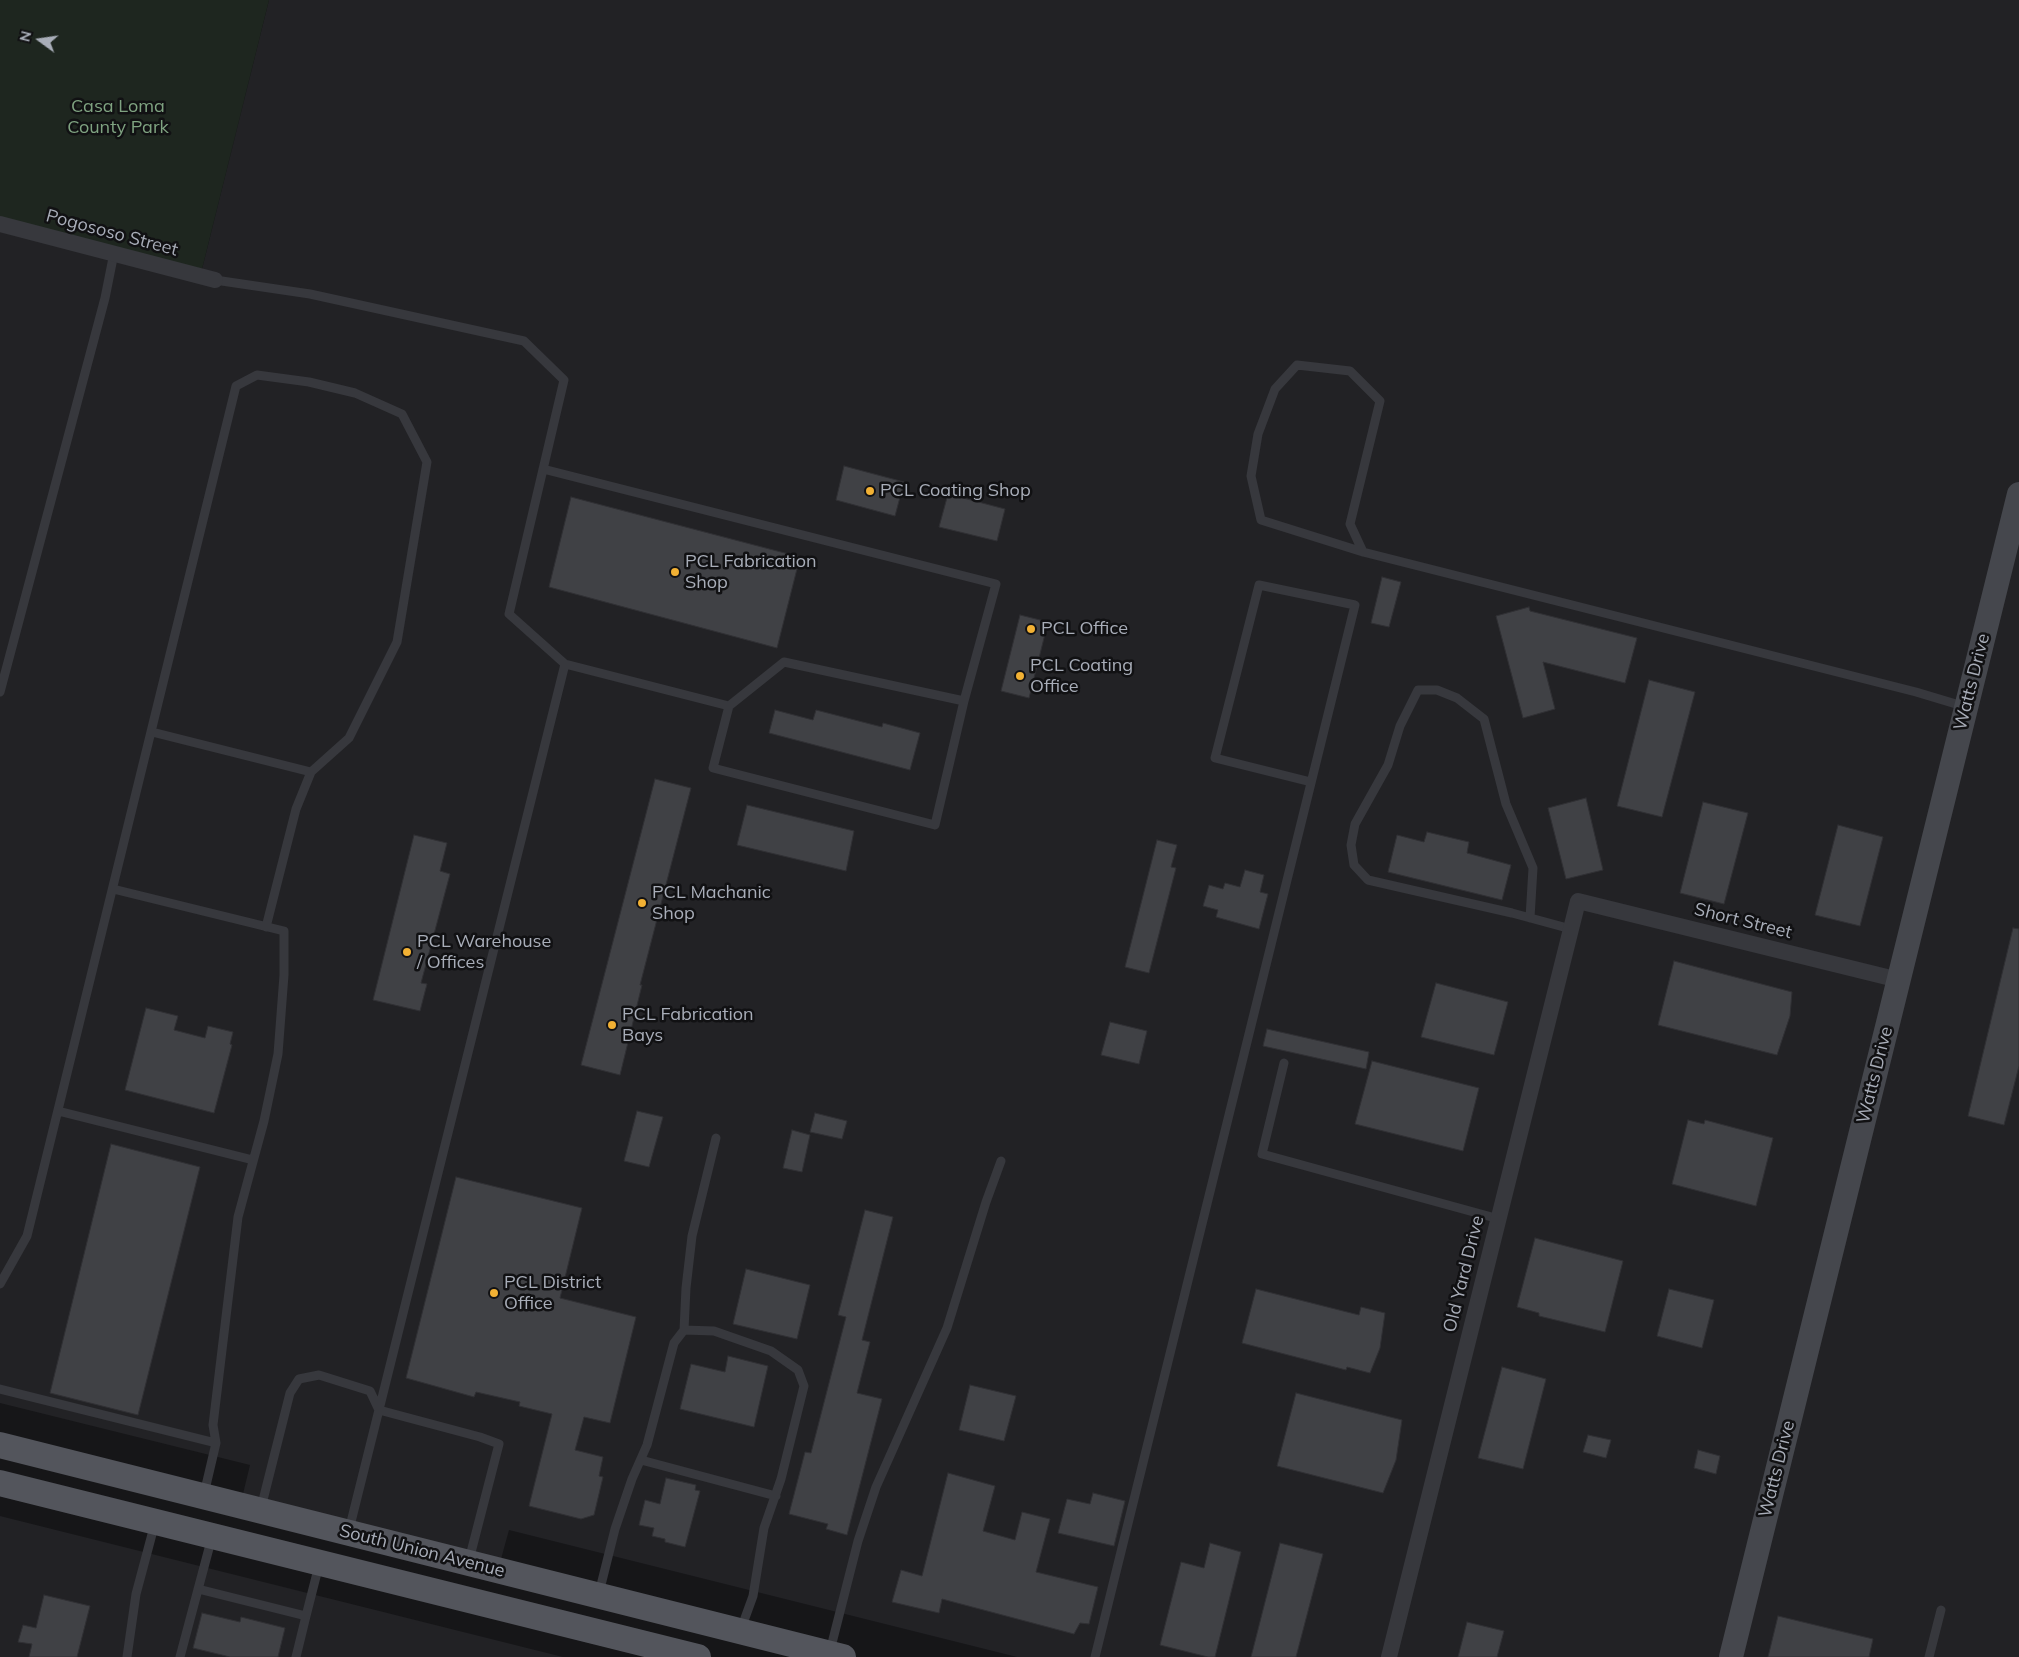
<!DOCTYPE html>
<html>
<head>
<meta charset="utf-8">
<style>
  body { margin:0 }
  #map { position:relative; width:2019px; height:1657px; overflow:hidden; background:#161618; font-family:Mulish,sans-serif }
  canvas { display:block }
  .north { position:absolute; left:15px; top:15px; width:50px; height:50px; -webkit-text-stroke:4px #111113; paint-order:stroke; rotate:284deg; font-size:14px; font-weight:700; line-height:20px; text-align:center; color:#a8adb8 }
  .north::after { content:''; display:block; margin:auto; width:18px; height:22px; background:#a8adb8; clip-path:polygon(50% 0,100% 100%,50% 72%,0 100%) }
</style>
</head>
<body>
<div id="map">
<canvas width="2019" height="1657"></canvas>
<div class="north">N</div>
</div>
<script>
const ctx = document.querySelector('canvas').getContext('2d');
ctx.lineJoin = 'round';
function fill(path, color) { ctx.fillStyle = color; ctx.fill(path, 'evenodd'); }
const poly = rows => new Path2D(rows.map(r => 'M' + r).join(''));
function trace(path, color, width, dash) { ctx.strokeStyle = color; ctx.lineWidth = width; ctx.lineCap = dash ? 'butt' : 'round'; ctx.setLineDash(dash || []); ctx.stroke(path); }
function drawText(font, color, halo, rows, align = 'center') {
  ctx.font = font + ' Mulish,sans-serif'; ctx.lineWidth = 5; ctx.setLineDash([]); ctx.textBaseline = 'middle'; ctx.strokeStyle = halo; ctx.fillStyle = color; for (const [text, x, y, turn = 0] of rows) {
    ctx.save(); ctx.translate(x, y); ctx.rotate((+turn || 0) * Math.PI / 180); ctx.textAlign = isNaN(turn) ? turn : align; if (halo) ctx.strokeText(text, 0, 0); ctx.fillText(text, 0, 0); ctx.restore();
  }
}
fill(poly([
  [269,0,2019,0,2019,1657,1017,1657,509,1530,498,1570,240,1506,250,1465,0,1403,0,219,202,269],
  [0,1516,563,1657,0,1657]
]), '#222225');
fill(poly([
  [0,0,269,0,202,269,0,219]
]), '#1e261f');
const building = poly([
  [844,466,904,482,895,516,836,500,844,466],
  [948,494,1005,509,997,541,939,527,948,494],
  [571,497,800,557,777,648,549,587,571,497],
  [1382,577,1401,582,1389,627,1371,623,1382,577],
  [1529,607,1530,611,1637,638,1625,683,1543,662,1555,709,1523,718,1496,616,1529,607],
  [1020,615,1048,622,1029,698,1001,691,1020,615],
  [1649,680,1695,692,1662,817,1617,806,1649,680],
  [775,710,813,720,816,710,882,727,883,723,920,733,910,770,769,733,775,710],
  [655,779,691,788,640,985,642,985,620,1075,581,1065,655,779],
  [1586,798,1603,870,1566,879,1548,808,1586,798],
  [1703,802,1748,813,1724,904,1680,893,1703,802],
  [747,805,854,831,846,871,737,845,747,805],
  [1838,825,1883,837,1860,926,1815,915,1838,825],
  [1427,832,1469,842,1467,853,1511,865,1502,900,1388,872,1397,835,1424,842,1427,832],
  [414,835,447,843,440,871,450,874,421,983,427,984,420,1011,373,1000,414,835],
  [1157,840,1177,845,1171,867,1176,868,1149,973,1125,967,1157,840],
  [1245,870,1264,875,1260,892,1268,894,1259,929,1216,917,1218,910,1203,906,1209,885,1223,889,1225,883,1240,887,1245,870],
  [2013,928,2019,929,2019,1066,2004,1125,1968,1116,2013,928],
  [1674,961,1792,992,1790,1016,1777,1055,1658,1025,1674,961],
  [1436,983,1508,1002,1494,1055,1421,1037,1436,983],
  [146,1008,178,1016,174,1030,205,1038,208,1026,233,1032,230,1044,232,1045,214,1113,125,1090,146,1008],
  [1110,1022,1147,1031,1139,1064,1101,1055,1110,1022],
  [1267,1029,1369,1052,1366,1069,1263,1046,1267,1029],
  [1372,1061,1479,1088,1463,1151,1355,1124,1372,1061],
  [637,1111,663,1117,649,1167,624,1161,637,1111],
  [815,1113,847,1121,842,1139,810,1132,815,1113],
  [1688,1120,1704,1124,1705,1120,1773,1138,1756,1206,1672,1184,1688,1120],
  [792,1130,810,1135,802,1172,783,1168,792,1130],
  [111,1144,200,1167,138,1415,50,1393,111,1144],
  [456,1177,582,1208,560,1298,636,1317,610,1423,584,1417,575,1450,603,1457,599,1476,603,1477,594,1515,581,1519,529,1506,552,1414,519,1406,520,1402,476,1392,474,1397,406,1378,456,1177],
  [865,1210,893,1217,862,1340,870,1342,857,1393,882,1399,847,1535,826,1529,828,1524,789,1514,805,1452,811,1453,846,1317,838,1315,865,1210],
  [1535,1238,1623,1261,1605,1332,1539,1316,1539,1313,1517,1307,1535,1238],
  [746,1269,810,1285,797,1339,733,1324,746,1269],
  [1256,1289,1359,1315,1361,1307,1385,1313,1380,1348,1370,1373,1347,1367,1346,1370,1242,1343,1256,1289],
  [1669,1289,1714,1300,1702,1348,1657,1336,1669,1289],
  [728,1356,768,1366,754,1427,680,1409,691,1364,725,1372,728,1356],
  [1502,1367,1546,1379,1523,1469,1478,1458,1502,1367],
  [970,1385,1016,1396,1004,1441,959,1430,970,1385],
  [1296,1393,1402,1420,1396,1460,1383,1493,1277,1466,1296,1393],
  [1588,1435,1611,1440,1606,1458,1583,1452,1588,1435],
  [1698,1450,1720,1456,1716,1474,1694,1468,1698,1450],
  [948,1473,995,1486,983,1531,1015,1540,1022,1512,1050,1519,1036,1572,1098,1587,1089,1624,1080,1623,1074,1634,942,1599,939,1613,892,1602,901,1570,922,1576,948,1473],
  [666,1478,696,1485,695,1490,700,1491,685,1547,665,1542,665,1539,652,1536,654,1528,639,1525,645,1500,660,1504,666,1478],
  [1093,1493,1125,1501,1114,1546,1058,1533,1067,1499,1090,1504,1093,1493],
  [1210,1543,1241,1552,1215,1657,1208,1657,1160,1645,1181,1562,1204,1568,1210,1543],
  [1280,1543,1323,1554,1296,1657,1251,1657,1280,1543],
  [44,1595,90,1606,77,1657,29,1657,32,1644,18,1642,23,1625,36,1628,44,1595],
  [202,1613,240,1622,241,1617,285,1628,278,1657,230,1657,193,1648,202,1613],
  [1778,1616,1873,1639,1869,1657,1768,1657,1778,1616],
  [1467,1622,1504,1631,1497,1657,1458,1657,1467,1622]
]);
fill(building, '#404145');
trace(building, '#303034', 1);
trace(poly([
  [215,280,310,294,524,341,564,380,509,614,565,664,729,706],
  [543,469,996,584,964,701,935,825,713,768,729,706,784,662,964,701],
  [1363,552,1350,524,1380,401,1350,371,1297,365,1275,389,1258,434,1251,476,1261,520,1363,552,1916,692,1966,707],
  [0,692,105,298,114,253],
  [152,732,311,772],
  [113,889,284,931,284,975,278,1054,264,1121,238,1217,213,1425,216,1443,204,1494],
  [1530,918,1533,868,1506,804,1484,719,1457,698,1437,690,1418,690,1400,726,1388,765,1355,824,1351,845,1354,865,1368,880,1512,913,1571,929],
  [1284,1063,1262,1154,1499,1219],
  [58,1111,253,1160],
  [0,1284,27,1236,236,386,257,375,309,382,355,393,402,414,427,462,397,642,349,738,311,772,296,809,266,927],
  [684,1330,686,1288,692,1236,716,1138],
  [0,1389,216,1443],
  [641,1460,776,1496],
  [261,1508,290,1393,299,1379,319,1375,370,1391,379,1410,480,1437,499,1444,469,1560],
  [349,1530,565,664],
  [198,1589,306,1616,296,1657],
  [599,1593,615,1529,632,1479,647,1445,674,1343,684,1330,714,1331,771,1351,798,1370,804,1386,781,1479,764,1528,753,1596,741,1629],
  [306,1616,319,1565],
  [830,1651,858,1541,876,1487,947,1328,986,1202,1001,1161],
  [127,1657,136,1594,155,1523],
  [180,1657,212,1537],
  [1095,1657,1355,605,1259,585,1215,758,1311,782],
  [1929,1657,1941,1610]
]), '#37383d', 9);
trace(poly([
  [0,224,215,280],
  [1389,1657,1578,901,1899,980]
]), '#37383d', 16);
trace(poly([
  [1731,1657,2019,494]
]), '#45474d', 24);
trace(poly([
  [0,1445,843,1657],
  [0,1483,698,1657]
]), '#53555c', 26);
for (const [x, y, r, color] of [
  [870,491,5,"#f2b134"],
  [675,572,5,"#f2b134"],
  [1031,629,5,"#f2b134"],
  [1020,676,5,"#f2b134"],
  [642,903,5,"#f2b134"],
  [407,952,5,"#f2b134"],
  [612,1025,5,"#f2b134"],
  [494,1293,5,"#f2b134"]
]) { const dot = new Path2D(); dot.arc(x, y, r, 0, 2 * Math.PI); ctx.fillStyle = color; ctx.fill(dot); trace(dot, '#111113', 2); }
drawText('18px', '#7fa381', '#111113', [
  ["Casa Loma",118,107],
  ["County Park",118,128]
]);
drawText('18px', '#a8adb8', '#111113', [
  ["Pogososo Street",112,233,15],
  ["Watts Drive",1972,682,-76],
  ["Short Street",1743,921,14],
  ["Watts Drive",1875,1075,-76],
  ["Old Yard Drive",1464,1274,-76],
  ["Watts Drive",1777,1469,-76],
  ["South Union Avenue",422,1551,14]
]);
drawText('18px', '#a8adb8', '#111113', [
  ["PCL Coating Shop",880,491],
  ["PCL Fabrication",685,562],
  ["Shop",685,583],
  ["PCL Office",1041,629],
  ["PCL Coating",1030,666],
  ["Office",1030,687],
  ["PCL Machanic",652,893],
  ["Shop",652,914],
  ["PCL Warehouse",417,942],
  ["/ Offices",417,963],
  ["PCL Fabrication",622,1015],
  ["Bays",622,1036],
  ["PCL District",504,1283],
  ["Office",504,1304]
], 'left');
</script>
</body>
</html>
